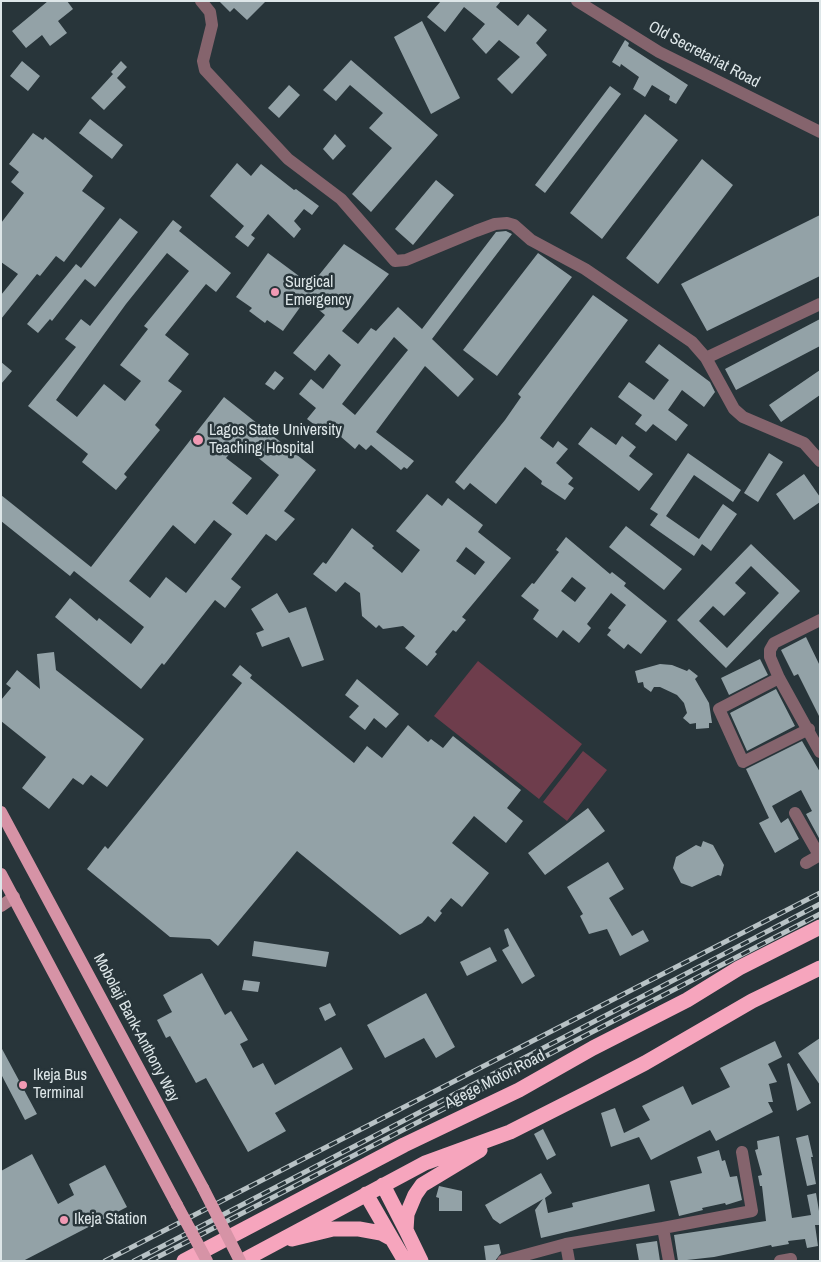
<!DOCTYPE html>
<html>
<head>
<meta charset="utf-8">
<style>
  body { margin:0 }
  #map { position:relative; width:821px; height:1262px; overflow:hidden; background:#28353a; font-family:"Archivo Narrow",sans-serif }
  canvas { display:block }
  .frame { position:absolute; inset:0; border:2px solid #dde6e8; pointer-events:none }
</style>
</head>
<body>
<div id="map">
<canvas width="821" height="1262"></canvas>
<div class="frame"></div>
</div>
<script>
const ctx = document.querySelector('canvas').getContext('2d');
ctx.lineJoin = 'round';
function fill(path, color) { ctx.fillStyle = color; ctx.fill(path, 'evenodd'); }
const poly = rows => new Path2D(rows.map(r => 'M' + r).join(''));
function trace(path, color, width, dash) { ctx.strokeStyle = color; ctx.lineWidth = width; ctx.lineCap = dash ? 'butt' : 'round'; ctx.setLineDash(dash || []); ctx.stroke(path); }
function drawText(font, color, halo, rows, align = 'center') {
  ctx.font = font + ' "Archivo Narrow",sans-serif'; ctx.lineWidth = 5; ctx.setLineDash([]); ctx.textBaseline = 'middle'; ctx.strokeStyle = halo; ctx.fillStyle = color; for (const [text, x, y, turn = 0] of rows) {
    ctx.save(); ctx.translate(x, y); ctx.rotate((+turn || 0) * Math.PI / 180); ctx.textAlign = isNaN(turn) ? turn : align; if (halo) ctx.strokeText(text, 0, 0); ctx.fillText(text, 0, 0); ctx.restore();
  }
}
fill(poly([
  [478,661,582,744,539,799,434,716],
  [583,751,607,770,567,821,543,802]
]), '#6e3d4c');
fill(poly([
  [48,1,67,1,73,9,58,21,67,33,50,46,42,35,26,48,12,31],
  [219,1,266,1,247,20,234,8,230,12],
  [441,1,501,1,496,7,518,26,528,14,547,30,536,43,547,55,512,94,497,79,520,57,499,40,486,54,472,39,485,24,464,7,445,32,427,17],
  [422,21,460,98,431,114,394,37],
  [625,40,629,43,628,46,688,85,676,104,669,100,670,96,652,85,645,97,633,89,639,77,621,64,620,67,612,62],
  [351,60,438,135,371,212,352,194,392,148,369,128,383,113,350,85,336,101,323,90],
  [22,61,40,76,28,91,10,76],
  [121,61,127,67,117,78,111,72],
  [113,74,126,87,104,110,91,98],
  [289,85,300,95,279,118,268,108],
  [610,86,621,94,545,193,535,185],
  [645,114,678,140,602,239,570,213],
  [90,119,123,145,112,159,79,133],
  [33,133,43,140,45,137,93,176,82,191,105,208,64,262,56,256,40,276,37,274,1,319,1,295,18,274,1,262,1,223,24,193,11,182,19,172,9,164],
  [335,134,346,146,333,160,323,149],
  [702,159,733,185,658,284,626,258],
  [237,163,251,176,261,164,294,190,296,189,319,206,312,215,304,209,294,221,301,229,294,238,268,214,251,235,255,238,248,247,235,237,244,226,210,196],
  [436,180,454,195,413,245,395,229],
  [820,215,820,276,707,331,681,284],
  [120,218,138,232,95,287,85,279,52,321,50,319,38,333,27,324,76,264,81,268],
  [173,220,182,227,179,231,231,273,216,292,206,284,165,335,189,354,168,381,182,391,155,425,160,430,124,474,127,477,116,490,82,462,88,454,28,406,76,347,65,339,81,319,90,326],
  [167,253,189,271,144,326,148,329,120,365,141,381,125,401,104,384,77,417,56,400,126,304],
  [506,231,512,234,432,339,474,379,458,397,425,366,376,432,414,461,407,469,404,467,401,470,371,445,366,450,359,444,355,449,333,430,328,435,307,419,316,408,299,394,311,379,323,389,341,365,329,354,315,371,293,353,325,315,306,299,283,331,267,320,265,323,249,311,252,308,236,297,268,253,311,285,344,244,389,274,342,331,358,344,371,328,376,331,398,307,422,329,496,232],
  [394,337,408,350,355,415,342,404],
  [538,253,572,277,497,376,463,350],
  [593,295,628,320,540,438,553,448,558,441,568,449,556,463,573,478,568,484,574,488,565,500,541,484,542,481,525,467,496,504,470,483,464,490,455,482,505,420,521,397,518,394],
  [820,319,820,346,736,390,725,369],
  [659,344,710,382,715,392,704,407,682,390,668,410,688,425,676,441,653,424,646,432,635,424,642,415,618,397,629,382,654,400,669,380,645,362],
  [1,362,12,371,1,384],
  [820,370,820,395,781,422,769,405],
  [275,371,284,378,274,390,265,384],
  [224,397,316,470,284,511,295,519,276,541,266,534,231,579,241,587,225,608,215,600,164,665,162,663,141,689,55,617,70,598,97,621,99,618,131,644,144,627,74,571,70,576,1,521,1,495,91,567],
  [239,442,279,475,247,515,232,503,252,478,226,458],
  [214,520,232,534,186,593,166,577,150,598,129,581,173,525,195,544],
  [591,427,616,445,622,436,636,447,629,456,653,474,639,491,578,444],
  [688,453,741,490,733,502,694,475,666,516,699,539,723,504,737,514,711,551,702,544,694,556,650,525,658,514,650,509],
  [769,453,783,462,758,502,744,493],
  [804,474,820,497,820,502,794,520,776,494],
  [427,494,442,506,448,498,483,525,478,532,511,558,462,617,466,620,456,632,453,630,435,652,437,654,427,666,405,648,415,636,403,626,383,629,379,625,376,628,362,616,360,593,345,582,336,592,313,574,323,562,326,564,352,528,374,546,372,548,402,573,420,550,396,531],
  [466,547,485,562,475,575,456,561],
  [626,526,682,569,664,590,609,547],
  [566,537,610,574,612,572,626,583,624,586,667,621,641,654,628,644,624,649,607,635,611,630,608,628,626,605,611,593,587,624,591,628,579,643,563,630,557,638,533,619,539,610,521,596,532,583,534,584,559,552,556,550],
  [572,577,586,588,575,602,561,591],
  [751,544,800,591,726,668,677,620],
  [751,566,779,593,727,648,699,621,713,606,724,616,746,593,735,583],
  [277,593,289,613,306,607,324,660,302,667,289,637,262,647,256,633,264,630,251,609],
  [806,637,820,666,820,718,798,674,794,676,781,650],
  [54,652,56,670,144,739,107,787,91,775,83,785,73,778,49,809,22,788,46,757,1,721,1,700,11,688,6,684,17,670,40,689,37,654],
  [760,659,768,675,729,695,721,678],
  [660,664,672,665,687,671,689,669,698,676,695,679,709,703,712,723,709,723,709,728,696,729,696,723,690,724,683,718,687,713,684,703,677,695,660,687,654,687,651,692,644,687,643,682,638,683,635,671],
  [240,665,252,675,250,678,354,763,367,746,382,758,408,725,428,742,431,739,443,748,453,736,521,790,507,808,523,821,506,843,474,816,452,843,489,873,462,907,451,898,440,911,442,913,435,922,428,916,422,923,400,935,297,851,218,946,210,939,170,937,87,869,105,846,108,849,242,683,232,675],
  [357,679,399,714,386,728,374,718,365,730,349,717,359,706,345,695],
  [776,689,795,726,747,751,730,713],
  [802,741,820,772,820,840,806,814,812,811,801,790,772,806,781,823,788,818,799,839,775,853,759,823,769,818,746,769],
  [588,808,605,831,545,875,528,853],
  [703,841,713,845,724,865,721,876,718,875,692,887,681,883,673,868,676,857,696,845,701,847],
  [608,862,624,889,609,898,632,936,643,930,649,941,620,956,607,929,589,934,580,916,583,914,567,887],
  [508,928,535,976,522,984,502,950,509,946,504,930],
  [254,941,329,952,326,967,252,956],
  [490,947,497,961,467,976,460,962],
  [202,973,225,1015,231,1011,248,1040,240,1044,253,1068,263,1063,275,1085,341,1047,353,1069,275,1113,286,1131,248,1152,206,1078,196,1083,170,1036,166,1038,157,1020,172,1012,163,995],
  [244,980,260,982,258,992,242,990],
  [426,993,455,1047,436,1058,424,1038,385,1058,367,1025],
  [330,1003,336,1015,325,1021,319,1008],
  [820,1038,820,1085,798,1053],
  [775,1041,782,1057,768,1064,777,1082,769,1084,773,1102,768,1102,773,1112,716,1141,710,1130,651,1160,639,1137,611,1147,601,1113,615,1108,624,1133,650,1120,642,1106,683,1086,692,1105,730,1087,720,1068],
  [1,1047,37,1114,25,1120,1,1074],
  [789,1063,811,1103,797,1111,787,1064],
  [543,1129,556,1155,547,1160,534,1134],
  [808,1135,813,1157,811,1157,816,1184,807,1186,796,1138],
  [779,1136,792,1218,811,1215,807,1195,816,1193,820,1217,820,1225,815,1225,818,1246,807,1248,805,1239,788,1241,789,1244,772,1247,771,1245,714,1257,678,1261,674,1235,766,1221,762,1186,760,1186,758,1176,762,1175,755,1150,758,1149,757,1141],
  [719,1150,722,1161,725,1160,730,1177,737,1176,742,1200,726,1205,725,1203,702,1208,703,1210,679,1216,670,1181,702,1173,697,1157],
  [32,1154,58,1204,74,1195,69,1184,105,1165,127,1207,23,1261,1,1261,1,1171],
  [541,1173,552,1193,545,1198,548,1213,573,1207,572,1203,649,1184,655,1211,541,1238,535,1210,543,1199,500,1224,493,1219,485,1205],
  [439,1186,462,1191,462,1211,439,1211,439,1198,436,1197],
  [657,1241,660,1261,639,1261,636,1244],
  [499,1244,501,1253,495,1261,486,1261,484,1246]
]), '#93a2a7');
trace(poly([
  [201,1,210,12,212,25,203,61,205,70,288,159,341,199,395,261,406,260,476,231,495,224,507,223,514,225,531,240,585,269,692,342,706,358,820,304],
  [577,1,659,52,820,132],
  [706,358,734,409,743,417,804,443,820,461],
  [820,620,774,643,770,650,770,657,779,678,820,752],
  [779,678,719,709,743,762,809,729],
  [795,813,819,855],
  [806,863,820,855],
  [663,1228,752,1211,742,1152],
  [566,1244,569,1261],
  [503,1261,566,1244,663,1228,669,1261],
  [780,1261,791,1259]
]), '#85646d', 12);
trace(poly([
  [1,906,14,897]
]), '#b37f8d', 12);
trace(poly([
  [1,812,203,1188],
  [1,874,177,1205]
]), '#d693a6', 12);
trace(poly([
  [383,1185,406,1230],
  [366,1194,392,1239],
  [292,1239,333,1229,359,1229,381,1233,392,1239,405,1261],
  [184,1261,404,1145,519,1090,593,1048,687,1000,739,968,820,927],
  [242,1261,425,1163,510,1132,589,1092,645,1063,752,1001,820,968],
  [421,1261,406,1230,407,1214,415,1195,422,1185,480,1150]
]), '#f6a5bd', 15);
const rail = poly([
  [105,1261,820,893],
  [134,1261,820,904],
  [150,1261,820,914]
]);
trace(rail, '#b8c2c5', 5);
trace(rail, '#28353a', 3, [9]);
trace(poly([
  [203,1188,240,1261],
  [177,1205,207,1261]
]), '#d693a6', 12);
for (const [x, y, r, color] of [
  [275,292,5,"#f19ab4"],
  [198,440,6,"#f19ab4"],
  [23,1085,5,"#f19ab4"],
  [64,1220,5,"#f19ab4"]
]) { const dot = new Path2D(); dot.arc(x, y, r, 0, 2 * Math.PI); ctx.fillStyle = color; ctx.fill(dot); trace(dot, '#28353a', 2); }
drawText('16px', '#dde6e8', '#28353a', [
  ["Old Secretariat Road",704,55,28],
  ["Mobolaji Bank-Anthony Way",136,1028,62],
  ["Agege Motor Road",495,1080,-27]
]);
drawText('16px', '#dde6e8', '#28353a', [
  ["Surgical",285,283],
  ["Emergency",285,301],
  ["Lagos State University",209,431],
  ["Teaching Hospital",209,449],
  ["Ikeja Bus",33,1076],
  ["Terminal",33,1094],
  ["Ikeja Station",74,1220]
], 'left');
</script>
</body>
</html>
